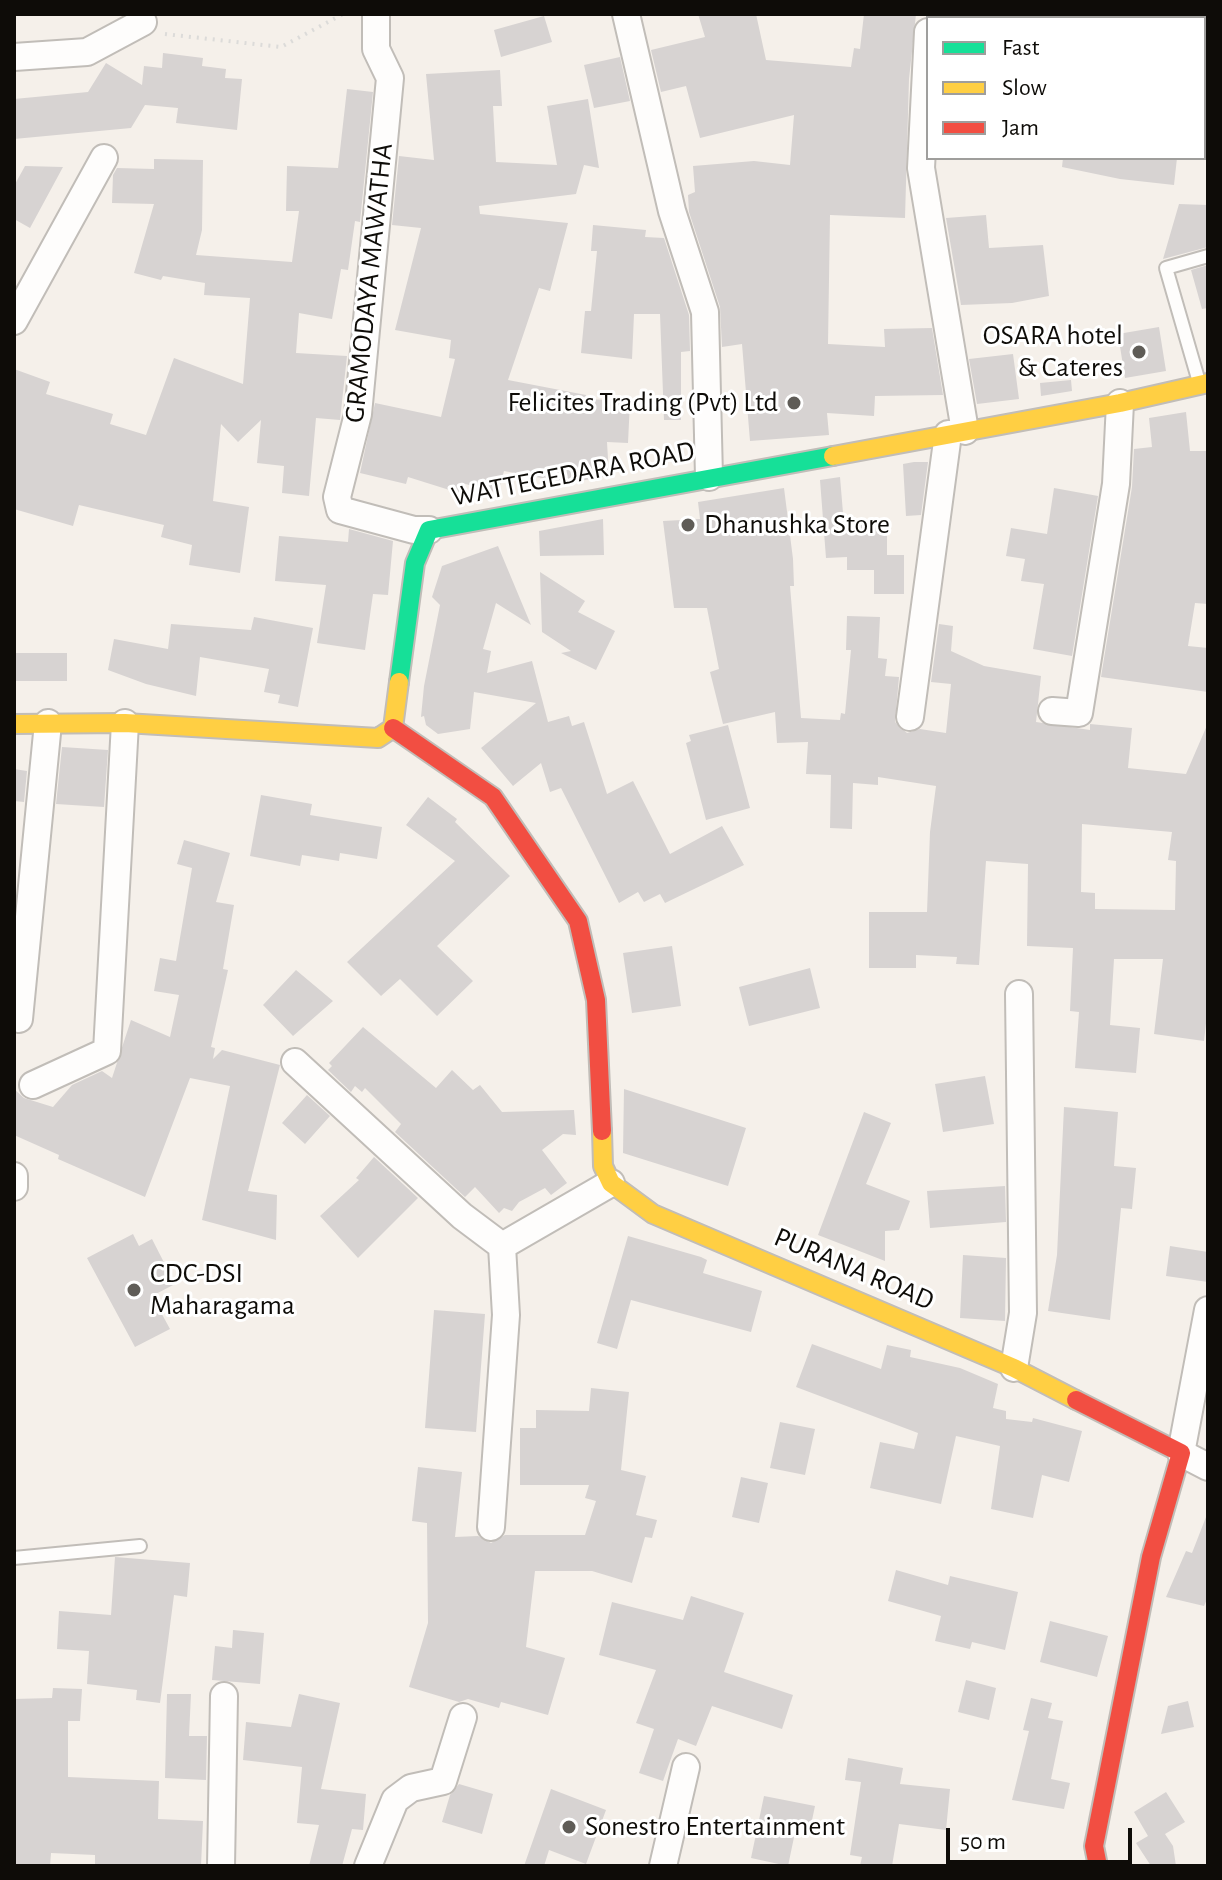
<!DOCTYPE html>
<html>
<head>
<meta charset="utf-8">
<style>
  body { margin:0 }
  #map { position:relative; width:1222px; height:1880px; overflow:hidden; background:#f5f0ea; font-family:"Alegreya Sans",sans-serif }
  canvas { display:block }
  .frame { position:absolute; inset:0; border:16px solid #0e0c08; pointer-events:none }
  .legend { position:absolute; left:926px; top:16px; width:280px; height:144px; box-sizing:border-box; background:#fff; border:2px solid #9f9e9c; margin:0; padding:10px 14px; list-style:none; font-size:24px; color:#0e0c08 }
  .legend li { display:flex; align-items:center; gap:16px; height:40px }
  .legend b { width:40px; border:2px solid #9f9e9c }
  .scale { position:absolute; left:946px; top:1828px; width:186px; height:36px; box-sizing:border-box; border:4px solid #0e0c08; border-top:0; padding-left:10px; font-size:24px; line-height:28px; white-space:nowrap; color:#0e0c08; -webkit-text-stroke:6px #fff; paint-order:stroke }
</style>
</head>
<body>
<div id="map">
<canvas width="1222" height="1880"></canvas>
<div class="frame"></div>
<ul class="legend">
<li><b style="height:10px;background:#16e098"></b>Fast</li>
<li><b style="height:10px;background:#ffcf43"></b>Slow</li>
<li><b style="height:10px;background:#f24e42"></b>Jam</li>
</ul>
<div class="scale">50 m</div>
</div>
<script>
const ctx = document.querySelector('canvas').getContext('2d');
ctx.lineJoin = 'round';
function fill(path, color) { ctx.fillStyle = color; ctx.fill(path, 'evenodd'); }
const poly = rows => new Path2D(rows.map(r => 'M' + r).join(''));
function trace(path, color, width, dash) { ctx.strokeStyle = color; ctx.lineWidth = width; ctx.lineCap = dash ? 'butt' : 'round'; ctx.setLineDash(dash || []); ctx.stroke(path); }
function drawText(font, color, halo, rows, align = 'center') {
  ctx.font = font + ' "Alegreya Sans",sans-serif'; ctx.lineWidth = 6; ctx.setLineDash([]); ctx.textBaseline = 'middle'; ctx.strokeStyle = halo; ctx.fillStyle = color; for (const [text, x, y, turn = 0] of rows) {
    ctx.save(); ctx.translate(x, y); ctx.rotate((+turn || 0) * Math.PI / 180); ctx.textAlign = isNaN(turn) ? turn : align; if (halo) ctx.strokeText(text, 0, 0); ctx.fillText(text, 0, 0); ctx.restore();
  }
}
fill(poly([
  [698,14,756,14,766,60,851,67,854,48,860,49,864,14,916,14,909,79,905,218,830,215,828,344,885,347,884,329,932,328,943,395,875,396,874,416,827,413,829,435,750,441,742,344,722,347,720,307,689,212,688,195,695,192,693,166,754,161,790,165,794,115,700,138,686,86,661,92,651,50,705,37],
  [544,16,552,42,501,57,494,30],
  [163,53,203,58,202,66,226,69,225,78,242,79,237,130,176,123,178,108,145,105,131,128,14,139,14,99,88,92,106,63,142,85,144,66,162,68],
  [620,57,630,101,594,108,584,65],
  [500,70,502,106,493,106,496,162,557,165,547,106,588,99,599,168,584,165,576,194,479,206,480,214,568,223,550,291,539,288,508,380,586,395,585,399,630,401,628,443,607,442,609,476,568,483,504,471,498,493,462,483,459,493,408,477,406,484,360,473,375,403,441,417,455,359,449,358,451,340,395,330,421,228,392,225,399,156,434,160,426,74],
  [347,89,373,92,360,222,355,221,348,270,341,269,332,319,299,313,296,353,347,356,340,420,316,418,309,496,282,493,284,466,257,463,261,420,238,442,221,424,213,501,249,507,240,573,189,565,192,545,161,537,164,525,79,505,73,526,14,509,14,369,50,382,46,394,113,414,110,424,146,435,174,358,243,384,250,298,204,295,205,283,163,276,161,280,134,273,154,204,112,203,113,175,117,168,154,169,154,159,203,160,202,230,196,255,292,262,299,211,286,211,287,166,338,168],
  [1063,158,1177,158,1174,185,1120,179,1062,167],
  [25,166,63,167,30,228,14,219,14,186],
  [1179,204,1208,205,1208,247,1163,259],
  [986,215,989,248,1043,245,1049,296,1012,303,961,305,946,218],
  [593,225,646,230,645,237,664,238,689,315,690,351,681,352,681,420,664,420,660,314,634,314,632,359,581,353,585,311,591,311,597,251,591,251],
  [1208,265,1208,308,1202,309,1191,270],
  [1159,327,1166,371,1125,378,1118,334],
  [1013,354,1019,399,977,404,969,359],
  [1071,380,1072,391,1041,396,1040,383],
  [1186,412,1190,451,1208,451,1208,604,1195,603,1188,646,1208,648,1208,692,1101,677,1132,487,1134,449,1152,447,1149,418],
  [914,462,928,462,921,515,906,516,903,464],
  [840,477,844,525,887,525,887,555,904,555,904,594,874,594,874,570,847,570,847,557,826,558,820,480],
  [784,488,793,559,794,586,790,586,801,718,840,720,841,713,845,714,851,650,846,650,847,616,880,617,878,658,887,659,885,676,899,677,895,722,907,733,920,729,946,733,951,684,931,682,939,624,953,626,951,651,984,666,1041,676,1036,722,1090,730,1090,724,1132,728,1128,768,1186,774,1208,723,1208,1006,1204,1041,1154,1034,1163,959,1114,959,1110,1025,1140,1028,1136,1073,1075,1068,1079,1012,1070,1011,1073,948,1027,946,1028,864,986,861,979,965,956,964,957,957,916,955,916,968,869,968,869,912,927,912,930,832,936,786,878,777,878,785,853,783,852,829,830,828,831,775,806,774,808,742,777,743,775,712,723,724,710,672,719,669,707,608,674,608,663,521,700,519,698,502],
  [1082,824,1172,832,1168,860,1176,861,1175,910,1095,909,1095,893,1081,892],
  [1054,488,1098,496,1072,656,1033,649,1044,584,1021,581,1025,559,1006,556,1011,528,1047,534],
  [603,519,604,555,540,556,539,531],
  [349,529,393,541,388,595,373,594,365,650,317,643,326,585,275,581,279,536,348,542],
  [498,546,531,625,496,603,483,649,491,651,487,673,532,661,548,722,569,716,572,726,584,722,607,794,633,781,670,854,722,826,744,865,665,903,660,894,644,902,638,892,619,903,561,788,550,792,541,763,513,786,481,748,536,703,474,692,470,729,438,734,426,725,424,716,421,717,424,686,440,605,432,597,442,566],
  [540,572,585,601,578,612,615,631,596,670,561,653,571,651,542,632],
  [254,617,313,628,298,707,278,703,280,695,264,692,269,669,200,657,196,696,146,684,108,670,114,639,168,649,171,624,251,630],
  [14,653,67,653,67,681,14,681],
  [728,725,750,808,706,820,686,743,691,741,689,735],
  [62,747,108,750,104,807,56,804],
  [14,769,27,771,24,802,14,801],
  [261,795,312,804,310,815,382,827,377,859,340,853,339,861,302,855,300,866,250,856],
  [428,797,457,819,455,822,510,876,437,946,473,981,437,1016,400,979,381,996,347,962,455,861,406,825],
  [184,840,230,853,216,902,234,905,223,969,228,970,211,1047,215,1048,213,1059,222,1050,280,1065,248,1191,277,1195,276,1240,202,1220,230,1086,190,1078,145,1197,58,1159,59,1155,14,1135,14,1089,24,1098,53,1107,72,1085,102,1071,112,1078,131,1020,170,1037,179,995,154,991,160,958,176,961,192,868,177,864],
  [672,946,681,1006,632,1013,623,953],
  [810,968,820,1008,749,1026,739,987],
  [296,970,333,1001,293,1036,263,1005],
  [363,1027,436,1088,452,1070,473,1090,480,1085,502,1112,574,1110,576,1135,563,1134,542,1150,567,1183,551,1195,545,1188,519,1202,512,1211,504,1208,499,1213,475,1187,465,1197,395,1132,401,1124,365,1088,362,1092,355,1086,351,1092,328,1070,332,1066,329,1063],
  [985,1076,994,1124,943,1132,935,1084],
  [624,1089,746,1128,728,1186,623,1153],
  [307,1095,330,1116,305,1144,282,1123],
  [1064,1107,1118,1112,1114,1166,1136,1168,1132,1209,1121,1208,1110,1320,1048,1311,1057,1255],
  [864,1112,891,1123,866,1184,910,1201,899,1230,885,1231,885,1261,818,1235],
  [374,1157,418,1198,358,1258,320,1216,359,1180,356,1178],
  [1005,1186,1006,1222,930,1228,927,1191],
  [133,1234,139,1246,152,1239,175,1284,152,1296,170,1329,135,1347,87,1258],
  [628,1236,701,1257,707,1260,703,1273,762,1291,751,1332,631,1300,617,1349,597,1343],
  [1170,1246,1208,1252,1208,1282,1166,1276],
  [963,1255,1006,1258,1005,1321,960,1318],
  [434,1310,485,1314,476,1432,425,1428],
  [812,1344,881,1369,887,1345,911,1350,910,1357,960,1368,998,1384,993,1408,1006,1411,1006,1419,1032,1422,1033,1418,1082,1431,1069,1482,1042,1475,1033,1518,991,1509,1000,1446,956,1436,941,1504,870,1488,880,1442,914,1449,918,1433,796,1387],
  [591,1388,629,1392,621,1470,646,1476,636,1515,657,1520,652,1538,645,1537,632,1583,592,1571,535,1571,526,1647,565,1658,548,1715,501,1702,499,1708,468,1699,459,1702,409,1687,428,1623,427,1523,412,1521,418,1467,462,1472,455,1537,478,1536,491,1543,505,1535,585,1535,596,1501,585,1498,589,1485,520,1485,520,1428,536,1428,536,1410,589,1411],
  [780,1422,815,1429,805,1475,770,1468],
  [741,1477,768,1483,759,1523,732,1517],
  [1206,1517,1208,1597,1204,1606,1166,1597,1186,1551,1192,1553],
  [115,1557,190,1563,187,1597,174,1595,160,1703,136,1700,137,1690,87,1684,89,1651,57,1649,59,1611,111,1615],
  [896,1570,948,1585,950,1576,1018,1592,1005,1650,972,1642,970,1649,935,1641,941,1616,888,1601],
  [691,1596,744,1613,724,1672,793,1695,782,1729,712,1706,696,1746,678,1739,663,1781,639,1773,654,1729,636,1723,656,1670,599,1655,612,1602,683,1620],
  [1050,1621,1108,1636,1097,1677,1040,1662],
  [233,1630,264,1633,260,1684,212,1680,215,1646,232,1648],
  [966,1680,996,1688,989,1720,958,1712],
  [53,1688,82,1689,80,1721,68,1721,68,1777,159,1781,158,1819,203,1821,201,1866,95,1866,95,1855,51,1853,50,1866,14,1866,14,1699,52,1698],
  [167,1694,191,1694,189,1736,207,1736,206,1780,165,1778],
  [299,1694,340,1703,321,1789,366,1794,363,1830,352,1829,342,1866,309,1866,319,1825,297,1823,302,1767,243,1760,246,1722,291,1727],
  [1031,1698,1052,1703,1048,1718,1063,1721,1051,1779,1070,1783,1064,1809,1012,1800,1029,1731,1023,1730],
  [1188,1701,1194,1727,1161,1734,1168,1706],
  [848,1758,903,1768,900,1784,950,1789,946,1830,899,1824,892,1866,860,1866,862,1857,850,1855,861,1782,845,1780],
  [459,1784,493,1794,482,1834,442,1822,450,1795],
  [551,1789,606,1810,586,1864,549,1850,544,1866,524,1866],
  [1166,1792,1185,1822,1165,1834,1173,1846,1176,1866,1151,1866,1136,1843,1148,1836,1134,1812],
  [764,1796,815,1806,811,1825,797,1823,788,1866,751,1858]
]), '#d7d3d2');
const lane = poly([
  [1199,382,1166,268,1208,256],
  [14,1558,140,1546]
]);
const street = poly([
  [376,14,376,49,390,78,358,414,337,497,340,510,414,530,429,530],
  [626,14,672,211,705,312,709,477],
  [928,32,921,168,965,431],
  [14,57,87,52,143,22],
  [14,321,104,158],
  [1052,711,1079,713,1116,484,1120,403],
  [910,717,948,434],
  [19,1019,48,723],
  [295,1062,462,1216,502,1246],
  [33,1085,107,1051,125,723],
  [14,1176,14,1187],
  [1208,1310,1181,1453,1208,1467],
  [1014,1368,1023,1313,1019,994],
  [491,1527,506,1315,502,1246,611,1183],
  [221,1866,224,1696],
  [368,1866,395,1800,411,1788,443,1781,463,1717],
  [663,1866,686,1767]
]);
const fast = poly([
  [399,682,415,563,429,530,833,456]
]);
const slow = poly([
  [833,456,1120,403,1208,383],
  [14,724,125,723,378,738,393,728,399,682],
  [602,1131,603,1166,611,1183,653,1214,1014,1368,1076,1400]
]);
const jam = poly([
  [393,728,493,797,578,921,596,1000,602,1131],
  [1076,1400,1181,1453,1151,1557,1094,1846,1098,1866]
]);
trace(lane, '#c1bdb8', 16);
trace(street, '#c1bdb8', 30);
trace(fast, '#c1bdb8', 22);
trace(slow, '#c1bdb8', 22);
trace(jam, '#c1bdb8', 22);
trace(poly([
  [165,34,281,47,343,14]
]), '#dcdbd9', 4, [2, 6]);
trace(lane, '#fefdfc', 12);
trace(street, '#fefdfc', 26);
trace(fast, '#16e098', 18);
trace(slow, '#ffcf43', 18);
trace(jam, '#f24e42', 18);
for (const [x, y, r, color] of [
  [1139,352,8,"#5f5c57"],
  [794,403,8,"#5f5c57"],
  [688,525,8,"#5f5c57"],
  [134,1290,8,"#5f5c57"],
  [569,1827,8,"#5f5c57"]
]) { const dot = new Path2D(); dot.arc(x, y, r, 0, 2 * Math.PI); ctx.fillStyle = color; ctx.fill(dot); trace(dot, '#fff', 3); }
drawText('28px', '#0e0c08', '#fff', [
  ["GRAMODAYA MAWATHA",369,283,-84],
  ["WATTEGEDARA ROAD",573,474,-11],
  ["PURANA ROAD",854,1269,23]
]);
drawText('28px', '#0e0c08', '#fff', [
  ["OSARA hotel",1123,336,"right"],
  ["& Cateres",1123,368,"right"],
  ["Felicites Trading (Pvt) Ltd",778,403,"right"],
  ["Dhanushka Store",704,525],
  ["CDC-DSI",150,1274],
  ["Maharagama",150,1306],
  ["Sonestro Entertainment",585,1827]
], 'left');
</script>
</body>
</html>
